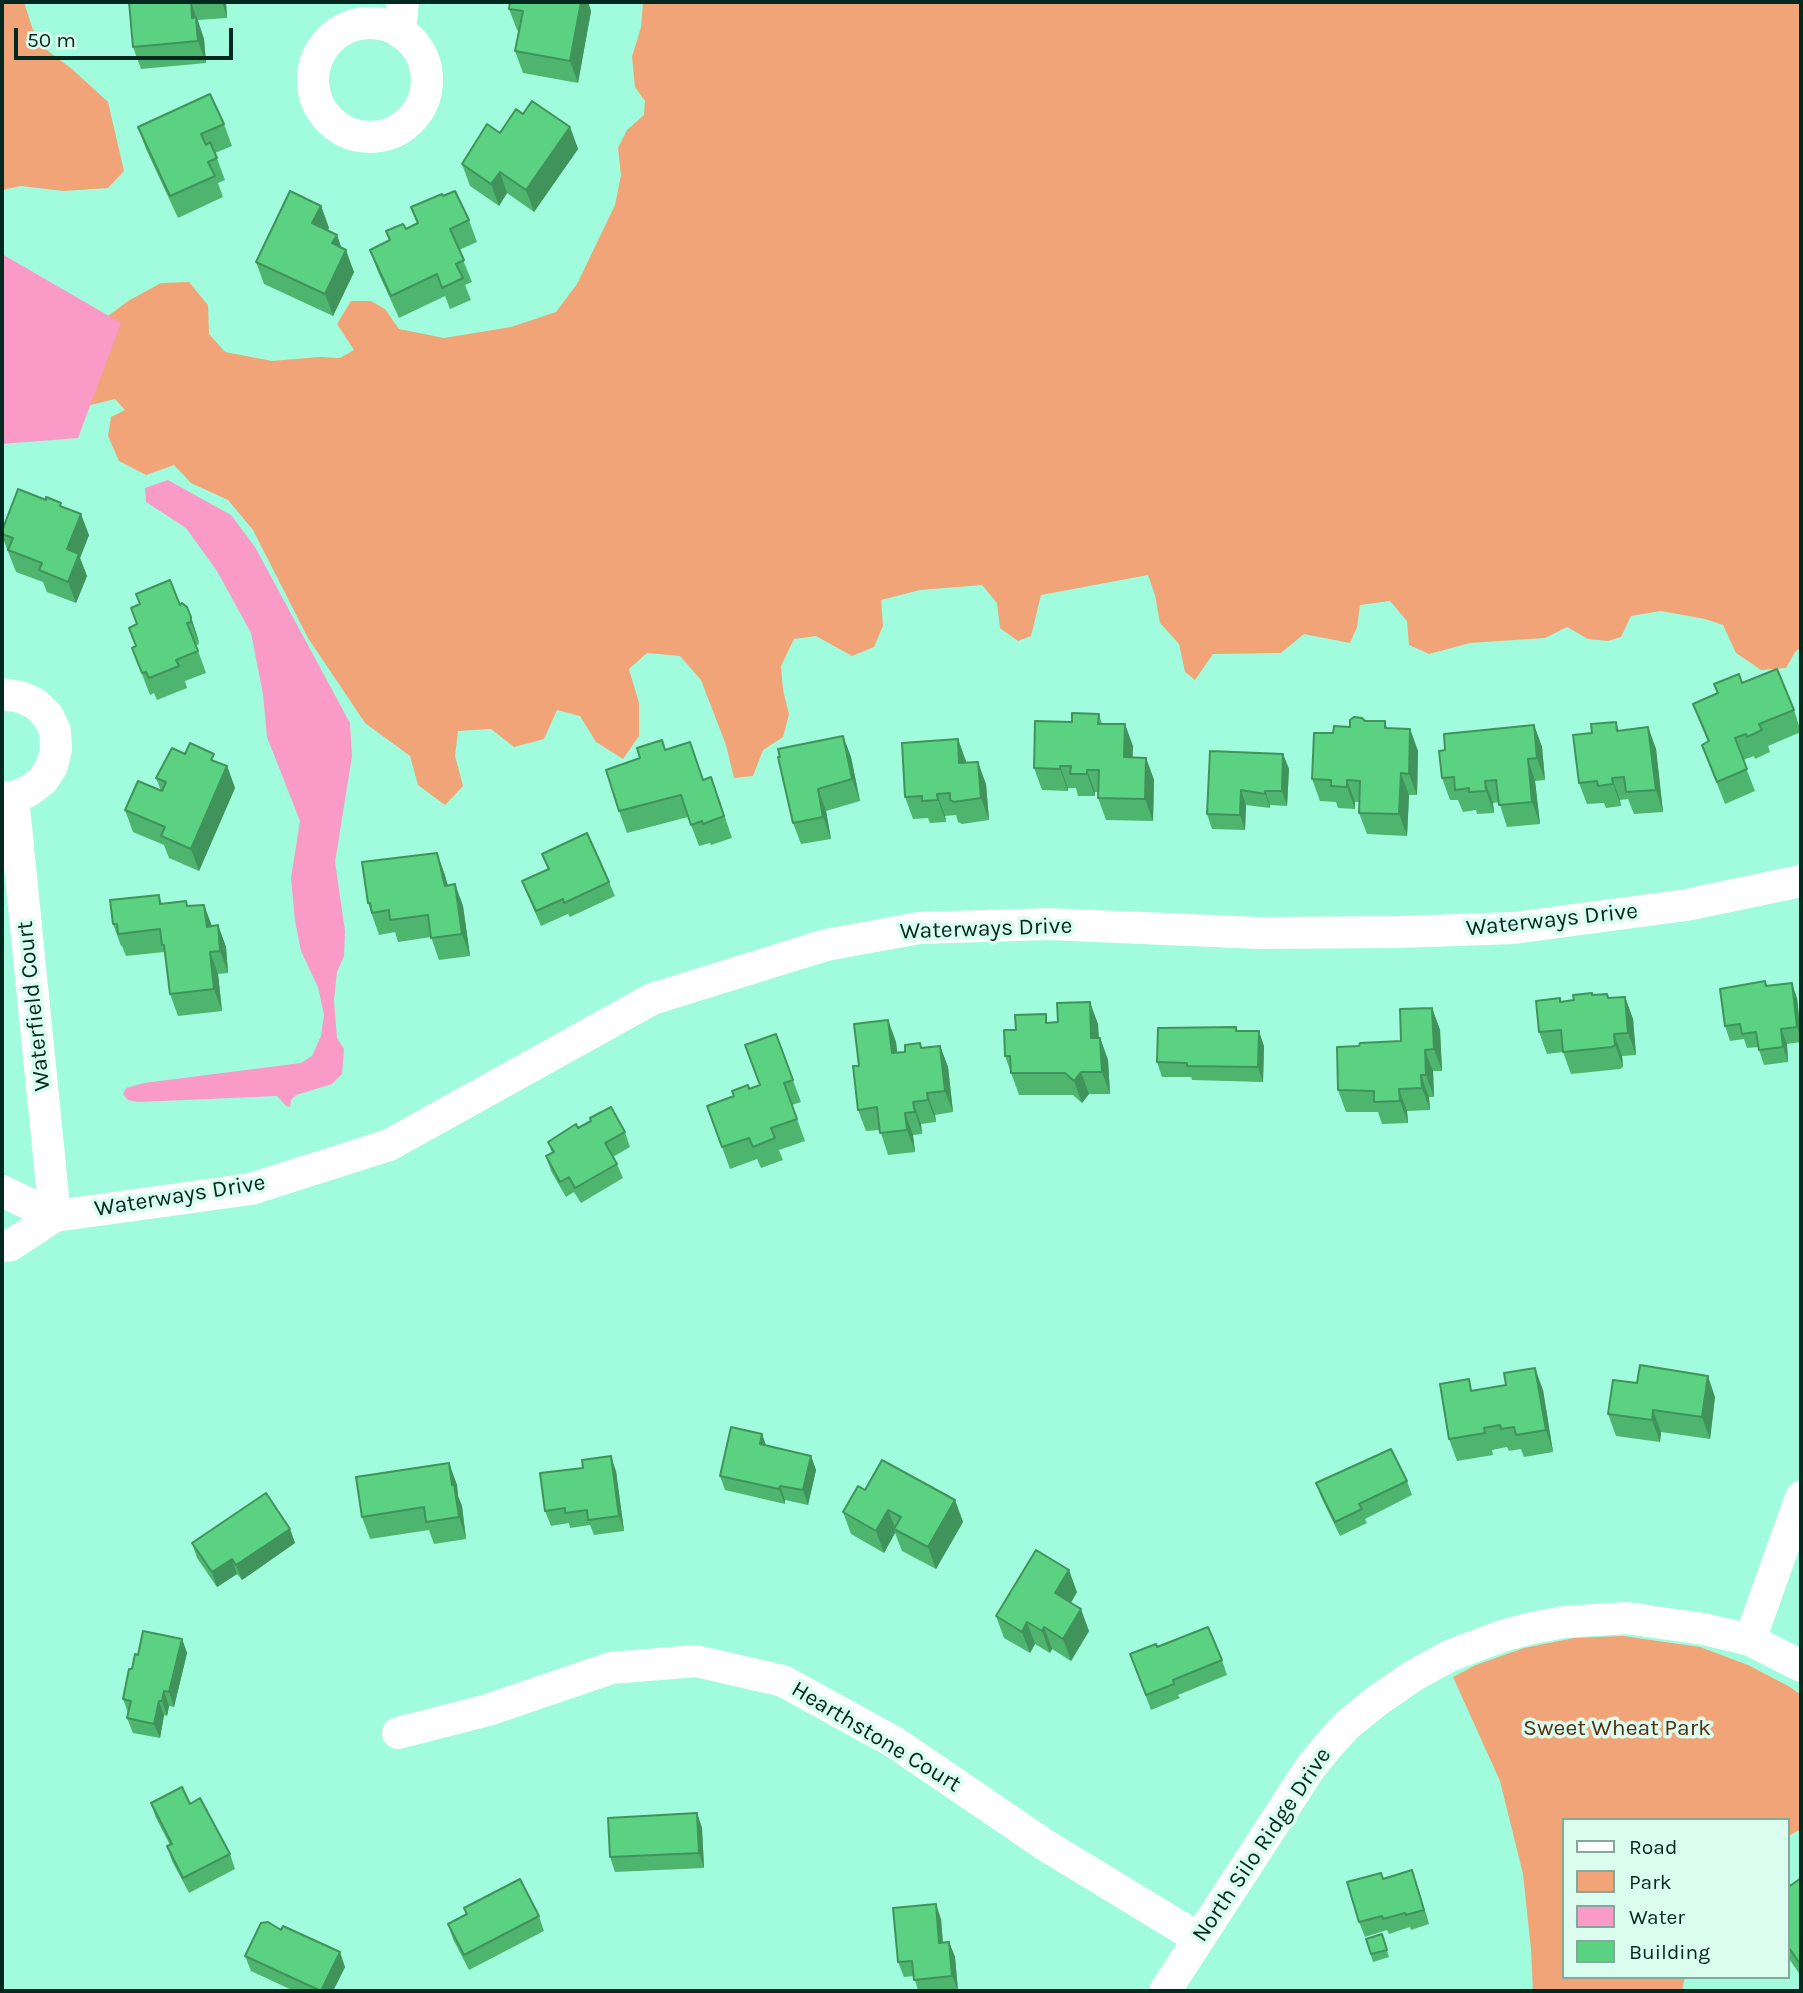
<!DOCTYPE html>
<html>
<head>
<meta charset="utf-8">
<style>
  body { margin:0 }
  #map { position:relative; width:1803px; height:1993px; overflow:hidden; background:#a1fcde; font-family:Karla,sans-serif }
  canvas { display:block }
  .frame { position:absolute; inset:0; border:4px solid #01291f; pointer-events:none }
  .legend { position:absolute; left:1562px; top:1818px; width:228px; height:161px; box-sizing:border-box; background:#dbfdf0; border:2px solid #84a89c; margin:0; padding:9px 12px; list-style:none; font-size:21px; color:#01291f }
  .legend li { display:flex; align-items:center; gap:14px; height:35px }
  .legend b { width:35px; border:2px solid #84a89c }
  .scale { position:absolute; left:14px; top:28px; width:219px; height:32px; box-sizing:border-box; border:4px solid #01291f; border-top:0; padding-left:9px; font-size:21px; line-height:24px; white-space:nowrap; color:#01291f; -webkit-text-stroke:5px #dbfdf0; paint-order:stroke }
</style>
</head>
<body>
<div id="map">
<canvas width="1803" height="1993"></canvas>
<div class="frame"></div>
<ul class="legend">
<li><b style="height:9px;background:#fff"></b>Road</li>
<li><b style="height:19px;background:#f1a477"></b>Park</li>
<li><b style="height:19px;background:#fa9ac6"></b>Water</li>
<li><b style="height:19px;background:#5bd281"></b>Building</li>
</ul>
<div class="scale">50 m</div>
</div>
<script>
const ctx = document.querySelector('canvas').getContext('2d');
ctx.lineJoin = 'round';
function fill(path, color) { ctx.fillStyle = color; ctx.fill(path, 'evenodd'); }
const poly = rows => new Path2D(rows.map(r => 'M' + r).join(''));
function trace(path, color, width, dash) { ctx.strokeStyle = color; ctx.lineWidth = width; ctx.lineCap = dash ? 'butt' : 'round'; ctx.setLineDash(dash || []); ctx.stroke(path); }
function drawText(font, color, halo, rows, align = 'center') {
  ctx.font = font + ' Karla,sans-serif'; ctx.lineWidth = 7; ctx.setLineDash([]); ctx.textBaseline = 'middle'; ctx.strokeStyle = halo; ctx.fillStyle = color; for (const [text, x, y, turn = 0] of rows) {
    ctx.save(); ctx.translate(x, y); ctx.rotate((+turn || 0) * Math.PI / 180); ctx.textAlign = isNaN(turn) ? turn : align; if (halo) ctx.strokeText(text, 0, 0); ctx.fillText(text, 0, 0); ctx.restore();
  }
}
fill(poly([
  [2,2,24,2,33,30,48,51,72,69,108,102,124,171,108,188,64,191,21,186,2,190],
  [643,2,1801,2,1801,647,1795,652,1786,668,1761,670,1736,653,1723,625,1705,619,1661,611,1631,616,1621,637,1608,641,1588,639,1567,627,1545,638,1470,643,1429,654,1409,645,1407,621,1390,601,1360,605,1357,627,1350,643,1304,634,1281,653,1213,654,1195,680,1185,672,1179,644,1160,623,1155,595,1148,575,1041,595,1031,636,1018,641,1000,628,997,603,982,585,920,590,881,600,883,626,874,647,852,656,816,636,794,639,781,666,783,690,789,714,783,737,763,750,753,776,734,778,726,745,701,680,680,656,647,653,629,669,639,703,639,736,623,759,596,742,580,716,557,710,544,739,514,747,491,729,458,731,455,756,463,786,445,805,418,785,410,756,365,723,308,638,253,530,228,500,191,483,174,465,146,475,119,461,108,436,111,417,125,410,115,399,71,410,92,328,128,301,161,283,189,282,208,305,209,334,225,352,272,361,319,357,340,358,354,350,337,324,351,301,371,301,385,309,399,329,444,338,511,327,556,312,577,284,615,205,621,175,618,148,627,130,644,115,645,101,635,87,632,57,641,27],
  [1623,1636,1700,1647,1748,1665,1790,1687,1801,1695,1801,1829,1787,1837,1787,1820,1563,1820,1563,1977,1685,1977,1682,1991,1533,1991,1531,1949,1523,1874,1500,1781,1453,1677,1476,1665,1524,1648,1574,1638]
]), '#f1a477');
fill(poly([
  [2,254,121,323,78,438,2,444],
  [168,480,231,515,255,547,350,723,352,756,335,862,345,931,344,956,337,972,334,1000,337,1038,344,1049,342,1074,332,1084,296,1095,291,1100,290,1107,286,1106,277,1096,138,1102,128,1100,123,1094,126,1088,144,1083,301,1063,312,1056,321,1036,324,1015,318,987,301,951,295,921,291,878,300,821,267,737,263,694,251,633,217,571,186,528,146,502,145,488]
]), '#fa9ac6');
trace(poly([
  '313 80a57 57 0 1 1 114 0a57 57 0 1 1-114 0Z',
  [400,32,403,2],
  [2,694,21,697,36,704,48,716,55,731,56,749,52,766,43,780,29,791,13,797,2,797],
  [13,797,55,1216],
  [2,1191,55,1216],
  [2,1246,11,1245,55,1216,251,1189,389,1145,652,999,826,945,919,928,1049,924,1259,933,1400,932,1514,928,1686,905,1801,881],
  [1750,1640,1801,1497],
  [398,1733,488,1710,611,1668,696,1661,783,1681,894,1742,1045,1845,1198,1938],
  [1165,1991,1310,1768,1327,1747,1347,1725,1378,1700,1413,1676,1449,1656,1502,1636,1532,1628,1564,1622,1627,1618,1704,1629,1750,1640,1801,1666]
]), '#fff', 32);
fill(poly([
  [129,2,226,2,227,18,198,20,204,39,206,63,141,69,133,47],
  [510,2,588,2,591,11,578,83,523,73,515,51,519,31,517,30,509,9],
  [523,114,570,127,578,149,534,212,507,193,499,206,470,186,462,164],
  [224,124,232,146,215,153,225,180,218,183,223,197,178,218,146,149,138,127],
  [321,206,329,228,327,230,337,235,341,248,354,272,333,316,264,284,256,262],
  [411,207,469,220,477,242,459,250,472,282,465,285,471,300,450,309,445,296,399,318,378,272,370,250,390,241,386,231,406,229,417,223],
  [62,507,89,535,80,558,87,576,76,603,47,592,43,582,16,572,2,536,2,531],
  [180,605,191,617,198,639,199,644,196,645,206,673,185,681,187,688,157,700,154,693,150,695,132,648,136,646,137,625],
  [1742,683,1794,710,1801,732,1768,746,1770,752,1755,759,1754,756,1743,760,1755,791,1725,804,1702,745,1708,742,1693,704,1718,694,1714,684],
  [1099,714,1102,724,1133,746,1132,757,1146,758,1154,780,1153,821,1106,820,1098,798,1098,792,1095,792,1095,796,1078,796,1076,788,1068,788,1068,791,1042,790,1034,768,1072,722],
  [1365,721,1385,721,1387,728,1410,729,1418,751,1417,795,1409,795,1407,836,1367,834,1359,813,1359,802,1355,802,1355,809,1338,808,1336,802,1320,801,1312,779,1333,733],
  [1616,722,1619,731,1648,727,1656,749,1663,812,1634,814,1628,799,1620,800,1621,806,1606,808,1604,803,1587,804,1579,783,1592,733],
  [1534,725,1542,747,1545,780,1535,781,1540,824,1507,827,1499,802,1493,803,1494,813,1477,814,1476,810,1463,812,1458,800,1450,800,1442,778,1445,750],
  [843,736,851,757,860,801,826,811,831,839,801,844,793,823],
  [958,739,966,763,986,784,989,820,962,824,958,822,956,815,945,816,946,822,930,823,928,818,913,819,905,797],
  [665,750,703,780,719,799,732,838,711,845,710,843,699,846,688,817,627,833,619,811],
  [185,754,217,762,227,766,235,788,199,871,169,858,164,845,133,832,125,810,161,791,156,778],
  [1283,754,1289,769,1287,806,1270,805,1270,808,1246,805,1245,830,1212,829,1207,814],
  [437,853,448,885,455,884,463,906,470,956,439,960,431,937,398,942,395,932,379,935,368,903],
  [542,854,609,882,615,896,570,917,568,914,541,926,528,896,522,881,548,869],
  [159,895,162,904,188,906,204,905,212,926,218,925,226,947,228,973,218,974,222,1011,178,1016,170,994,166,957,164,952,126,956,122,946,121,946,113,924],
  [1765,981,1767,986,1797,998,1801,1032,1801,1042,1787,1044,1788,1062,1764,1065,1758,1047,1747,1048,1744,1039,1730,1041,1725,1026],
  [1593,995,1609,998,1625,997,1633,1019,1636,1055,1622,1056,1623,1067,1620,1069,1571,1074,1563,1052,1547,1054,1539,1032,1561,1002,1574,1000],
  [1432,1008,1440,1030,1442,1071,1433,1071,1434,1097,1429,1097,1430,1110,1407,1111,1408,1123,1382,1124,1378,1112,1346,1112,1338,1090,1359,1046,1401,1041],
  [888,1020,896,1042,897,1053,905,1052,920,1043,922,1048,940,1046,948,1067,953,1112,935,1115,936,1122,921,1124,922,1134,913,1135,915,1152,888,1155,880,1130,866,1131,858,1110,859,1066],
  [1049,1023,1098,1024,1099,1038,1100,1038,1108,1060,1110,1094,1089,1094,1082,1103,1073,1095,1019,1095,1005,1056,1016,1030],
  [1236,1027,1237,1031,1264,1046,1263,1082,1192,1080,1191,1077,1162,1077,1157,1062],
  [776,1034,801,1102,792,1105,805,1141,779,1150,783,1160,761,1168,757,1159,730,1169,707,1106,734,1096,760,1085],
  [578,1128,625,1132,630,1147,613,1157,617,1164,623,1178,581,1203,574,1192,566,1197,551,1171,546,1156,552,1153,548,1142],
  [1543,1390,1553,1452,1524,1457,1521,1449,1509,1451,1507,1447,1492,1450,1493,1455,1457,1461,1449,1439,1473,1391],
  [1715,1397,1710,1439,1661,1432,1660,1442,1616,1436,1608,1414],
  [762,1434,766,1445,811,1456,816,1470,808,1505,785,1500,785,1504,725,1490,720,1476],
  [449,1463,457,1485,458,1496,462,1506,466,1539,434,1544,429,1530,370,1539,362,1517],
  [616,1471,624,1531,594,1535,590,1525,570,1528,569,1523,551,1526,545,1511],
  [1407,1481,1412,1495,1365,1519,1367,1523,1340,1536,1321,1497,1316,1483],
  [865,1490,955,1500,963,1522,936,1569,902,1551,895,1533,884,1553,851,1534,843,1512],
  [290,1529,295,1543,242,1580,237,1574,217,1587,197,1558,192,1543],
  [1077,1592,1071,1603,1089,1631,1071,1661,1052,1649,1050,1653,1035,1644,1030,1653,1004,1638,996,1616],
  [182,1639,187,1653,174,1707,169,1706,167,1716,164,1715,160,1738,133,1733,127,1718,128,1713,123,1699,132,1669,138,1655],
  [1157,1647,1222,1660,1227,1675,1178,1695,1180,1698,1151,1710,1130,1654],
  [151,1803,230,1854,235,1869,189,1893,172,1861,167,1846,170,1845,156,1818],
  [697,1813,702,1828,704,1868,615,1872,610,1857],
  [1801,1878,1801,1976,1787,1956,1787,1888],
  [1383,1879,1417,1885,1429,1924,1411,1930,1410,1927,1389,1934,1387,1930,1365,1937,1359,1922],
  [464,1908,539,1916,544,1931,469,1970,453,1939,448,1924,466,1914],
  [941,1919,943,1943,949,1942,955,1957,958,1991,918,1991,914,1976,904,1977,898,1962],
  [281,1930,345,1967,333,1991,294,1991,251,1971,245,1956],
  [1382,1934,1389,1957,1373,1962,1366,1939]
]), '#4eb56f');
fill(poly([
  [191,2,204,39,206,63,198,41,192,18],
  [222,2,226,2,227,18],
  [581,2,588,2,591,11,578,83,570,61],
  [570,127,578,149,534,212,526,190],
  [500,172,507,193,499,206,491,184],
  [321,206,329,228,320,245,312,223],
  [337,235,344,255,346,250,354,272,333,316,325,294,332,243],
  [81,514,89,535,80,558,87,576,76,603,68,582,67,549],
  [191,617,198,639,199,644,191,622],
  [1125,724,1133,746,1132,779,1124,757],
  [1534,725,1542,747,1545,780,1537,758],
  [1648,727,1656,749,1663,812,1656,790],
  [1410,729,1418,751,1417,795,1409,774],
  [843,736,851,757,860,801,852,779],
  [958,739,966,761,967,785,959,763],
  [1283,754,1289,769,1287,806,1282,791],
  [1146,758,1154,780,1153,821,1145,799],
  [1528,759,1535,781,1540,824,1532,802],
  [978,762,986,784,989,820,981,798],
  [227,766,235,788,199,871,191,849],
  [1060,766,1068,788,1068,791,1060,769],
  [1087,770,1095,792,1095,796,1087,774],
  [1401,773,1409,795,1407,836,1399,814],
  [1612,778,1620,800,1621,806,1613,784],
  [1347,780,1355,802,1355,809,1347,787],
  [1485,781,1493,803,1494,813,1486,791],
  [818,789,826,811,831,839,823,817],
  [1241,790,1246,805,1245,830,1240,815],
  [1265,791,1270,805,1270,808,1265,794],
  [937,794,945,816,946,822,938,800],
  [437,853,445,875,453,908,445,886],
  [455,884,463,906,470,956,462,934],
  [204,905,212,927,207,927],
  [218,925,226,947,228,973,220,951],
  [210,952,218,974,222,1011,214,989],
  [1792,983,1797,998,1801,1039,1797,1027],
  [1625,997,1633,1019,1636,1055,1628,1033],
  [1090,1002,1098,1024,1099,1060,1091,1038],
  [1432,1008,1440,1030,1442,1071,1434,1049],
  [888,1020,896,1042,900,1075,892,1053],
  [1781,1029,1787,1044,1788,1062,1783,1047],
  [1259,1031,1264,1046,1263,1082,1258,1067],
  [1614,1034,1622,1056,1623,1067,1615,1045],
  [1100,1038,1108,1060,1110,1094,1102,1072],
  [940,1046,948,1067,953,1112,945,1091],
  [1425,1050,1433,1071,1434,1097,1426,1075],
  [1081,1072,1089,1094,1082,1103,1074,1081],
  [1421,1075,1429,1097,1430,1110,1422,1088],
  [1399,1089,1407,1111,1408,1123,1400,1101],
  [927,1093,935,1115,936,1122,928,1100],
  [913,1102,921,1124,922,1134,915,1112],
  [905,1113,913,1135,915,1152,907,1130],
  [1535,1368,1543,1390,1553,1452,1546,1430],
  [1708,1376,1715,1397,1710,1439,1702,1417],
  [1653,1410,1661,1432,1660,1442,1652,1420],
  [762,1434,767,1449,760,1444],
  [611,1456,616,1471,624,1531,619,1516],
  [811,1456,816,1470,808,1505,803,1490],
  [449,1463,457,1485,458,1496,462,1506,466,1539,459,1517,452,1485],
  [780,1486,785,1500,785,1504,779,1489],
  [955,1500,963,1522,936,1569,928,1547],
  [888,1510,896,1530,894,1529,895,1533,884,1553,876,1531],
  [290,1529,295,1543,242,1580,236,1565],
  [232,1559,237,1574,217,1587,212,1572],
  [1069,1570,1077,1592,1063,1615,1055,1593],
  [1081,1609,1089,1631,1071,1661,1063,1639],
  [1027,1622,1035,1644,1030,1653,1022,1632],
  [1044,1627,1052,1649,1050,1653,1042,1631],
  [182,1639,187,1653,174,1707,169,1692],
  [164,1691,169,1706,167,1716,162,1701],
  [159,1701,164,1715,160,1738,154,1724],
  [697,1813,702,1828,704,1868,699,1853],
  [1412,1870,1417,1885,1429,1924,1424,1910],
  [936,1904,941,1919,944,1958,939,1943],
  [949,1942,955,1957,958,1991,952,1976],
  [340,1952,345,1967,333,1991,321,1991]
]), '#40935a');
const building = poly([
  [129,2,191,2,192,18,196,17,198,41,133,47,129,2],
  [510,2,581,2,570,61,515,51,523,11,509,9,510,2],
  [210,94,224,124,201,134,206,145,210,142,217,158,208,162,215,176,170,196,138,127,210,94],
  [532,101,570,127,526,190,500,172,491,184,462,164,487,124,500,133,516,109,523,114,532,101],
  [290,191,321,206,312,223,337,235,332,243,346,250,325,294,256,262,290,191],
  [455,191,469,220,450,229,464,260,456,264,463,278,442,288,437,274,391,296,370,250,390,240,386,231,403,224,406,229,418,223,411,207,442,194,443,196,455,191],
  [18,489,46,500,46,497,49,498,61,503,60,506,81,514,67,549,79,554,68,582,39,570,42,563,8,550,13,538,2,534,2,531,18,489],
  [170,580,180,605,182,603,187,607,191,617,191,622,187,623,198,651,176,660,179,666,149,678,146,672,142,673,132,648,136,646,129,628,137,624,131,608,140,604,136,594,170,580],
  [1777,669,1794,710,1759,724,1762,730,1747,737,1746,734,1735,738,1747,769,1717,782,1702,745,1709,741,1693,704,1718,693,1714,684,1739,674,1742,683,1777,669],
  [1072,713,1099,714,1098,724,1125,724,1124,757,1146,758,1145,799,1098,798,1099,770,1087,770,1087,774,1070,774,1071,766,1060,766,1060,769,1034,768,1035,721,1072,722,1072,713],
  [1354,717,1362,718,1365,721,1385,721,1385,728,1410,729,1409,774,1401,773,1399,814,1359,813,1360,781,1347,780,1347,787,1331,786,1331,780,1312,779,1314,733,1333,733,1334,726,1350,727,1350,720,1354,717],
  [1616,722,1617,731,1648,727,1656,790,1626,792,1624,777,1612,778,1613,784,1598,786,1597,781,1579,783,1573,735,1592,733,1591,724,1616,722],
  [1534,725,1537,758,1528,759,1532,802,1499,805,1496,780,1485,781,1486,791,1469,792,1469,788,1455,790,1454,777,1442,778,1439,751,1445,750,1444,734,1534,725],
  [843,736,852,779,818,789,823,817,793,823,778,757,780,757,778,749,843,736],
  [958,739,959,763,978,762,981,798,954,802,950,800,950,793,937,794,938,800,922,801,922,796,905,797,902,743,958,739],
  [662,740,665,750,690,742,703,780,711,777,724,816,703,824,702,821,691,825,681,795,619,811,606,770,640,758,637,748,662,740],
  [190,743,214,754,211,760,227,766,191,849,161,836,165,827,125,810,138,781,162,791,166,782,156,778,172,748,185,754,190,743],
  [1210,751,1283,754,1282,791,1265,791,1265,794,1241,790,1240,815,1207,814,1210,751],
  [587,833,609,882,564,903,563,899,536,911,522,881,549,869,542,854,587,833],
  [437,853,445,886,455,884,462,934,431,938,428,915,390,920,389,910,372,913,370,903,368,903,362,862,437,853],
  [159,895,160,904,186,901,187,906,204,905,207,927,218,925,220,951,210,952,214,989,170,994,164,945,162,945,160,929,118,934,117,924,113,924,110,900,159,895],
  [1765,981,1766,986,1792,983,1797,1027,1781,1029,1783,1047,1759,1050,1756,1032,1742,1034,1740,1024,1725,1026,1720,989,1765,981],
  [1592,993,1592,995,1607,994,1608,998,1625,997,1628,1033,1614,1034,1615,1045,1612,1047,1563,1052,1561,1030,1539,1032,1536,1001,1560,998,1560,1002,1574,1000,1573,995,1592,993],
  [1090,1002,1091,1038,1100,1038,1102,1072,1081,1072,1074,1081,1065,1073,1011,1073,1010,1056,1005,1056,1004,1030,1016,1030,1015,1015,1046,1014,1046,1023,1058,1022,1057,1003,1090,1002],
  [1432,1008,1434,1049,1425,1050,1426,1075,1421,1075,1422,1088,1399,1089,1400,1101,1374,1102,1374,1091,1338,1090,1337,1047,1359,1046,1360,1043,1401,1041,1400,1009,1432,1008],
  [888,1020,892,1053,905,1052,905,1045,920,1043,921,1048,940,1046,945,1091,927,1093,928,1100,913,1102,915,1112,905,1113,907,1130,880,1133,877,1107,858,1110,853,1066,859,1066,854,1024,888,1020],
  [1236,1027,1236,1031,1259,1031,1258,1067,1187,1066,1187,1063,1157,1062,1158,1028,1236,1027],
  [776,1034,793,1080,784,1083,797,1119,771,1128,775,1138,753,1147,749,1138,722,1147,707,1106,734,1096,732,1091,748,1085,749,1089,760,1085,745,1045,776,1034],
  [611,1107,625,1132,605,1143,617,1164,575,1188,569,1177,560,1182,546,1156,554,1152,548,1142,576,1124,578,1128,591,1121,590,1118,611,1107],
  [1640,1365,1708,1376,1702,1417,1653,1410,1652,1420,1608,1414,1613,1380,1637,1383,1640,1365],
  [1535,1368,1546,1430,1516,1435,1514,1427,1501,1429,1500,1425,1484,1428,1485,1433,1449,1439,1440,1384,1469,1379,1471,1391,1506,1385,1504,1373,1535,1368],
  [731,1427,762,1434,760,1444,811,1456,803,1490,780,1486,779,1489,720,1476,731,1427],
  [1391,1449,1407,1481,1359,1504,1362,1509,1335,1522,1316,1483,1391,1449],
  [611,1456,619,1516,588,1520,587,1510,565,1513,565,1508,545,1511,540,1473,583,1468,582,1460,611,1456],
  [882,1460,955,1500,928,1547,894,1529,901,1517,888,1510,876,1531,843,1512,858,1486,865,1490,882,1460],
  [449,1463,452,1485,454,1484,459,1517,426,1522,424,1507,362,1517,356,1477,449,1463],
  [266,1493,290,1529,236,1565,232,1559,212,1572,192,1543,266,1493],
  [1036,1550,1069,1570,1055,1593,1081,1609,1063,1639,1044,1627,1042,1631,1027,1622,1022,1632,996,1616,1036,1550],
  [1208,1627,1222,1660,1173,1680,1174,1684,1146,1695,1130,1654,1156,1644,1157,1647,1208,1627],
  [143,1631,182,1639,169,1692,164,1691,162,1701,159,1701,154,1724,127,1718,131,1701,123,1699,129,1669,132,1669,135,1654,138,1655,143,1631],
  [182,1787,190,1804,200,1798,230,1854,183,1878,167,1846,172,1844,151,1803,182,1787],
  [697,1813,699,1853,610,1857,608,1818,697,1813],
  [1412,1870,1424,1910,1406,1915,1405,1913,1383,1919,1382,1916,1359,1922,1347,1882,1381,1873,1383,1879,1412,1870],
  [1801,1878,1801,1965,1787,1945,1787,1896,1788,1895,1787,1888,1801,1878],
  [520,1879,539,1916,464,1955,448,1924,467,1914,464,1908,520,1879],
  [936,1904,939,1943,949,1942,952,1976,914,1980,912,1961,898,1962,893,1908,936,1904],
  [268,1922,281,1930,283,1926,340,1952,321,1991,245,1956,261,1923,268,1922],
  [1382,1934,1387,1950,1371,1954,1366,1939,1382,1934]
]);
fill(building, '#5bd281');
trace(building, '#40935a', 2);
drawText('23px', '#01291f', '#dbfdf0', [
  ["Waterways Drive",1552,920,-6],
  ["Waterways Drive",986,929,-2],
  ["Waterfield Court",34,1006,-96],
  ["Waterways Drive",180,1196,-9],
  ["Hearthstone Court",876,1737,31],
  ["North Silo Ridge Drive",1262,1845,-56]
]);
drawText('23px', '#582d10', '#dbfdf0', [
  ["Sweet Wheat Park",1617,1728]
]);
</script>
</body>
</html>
